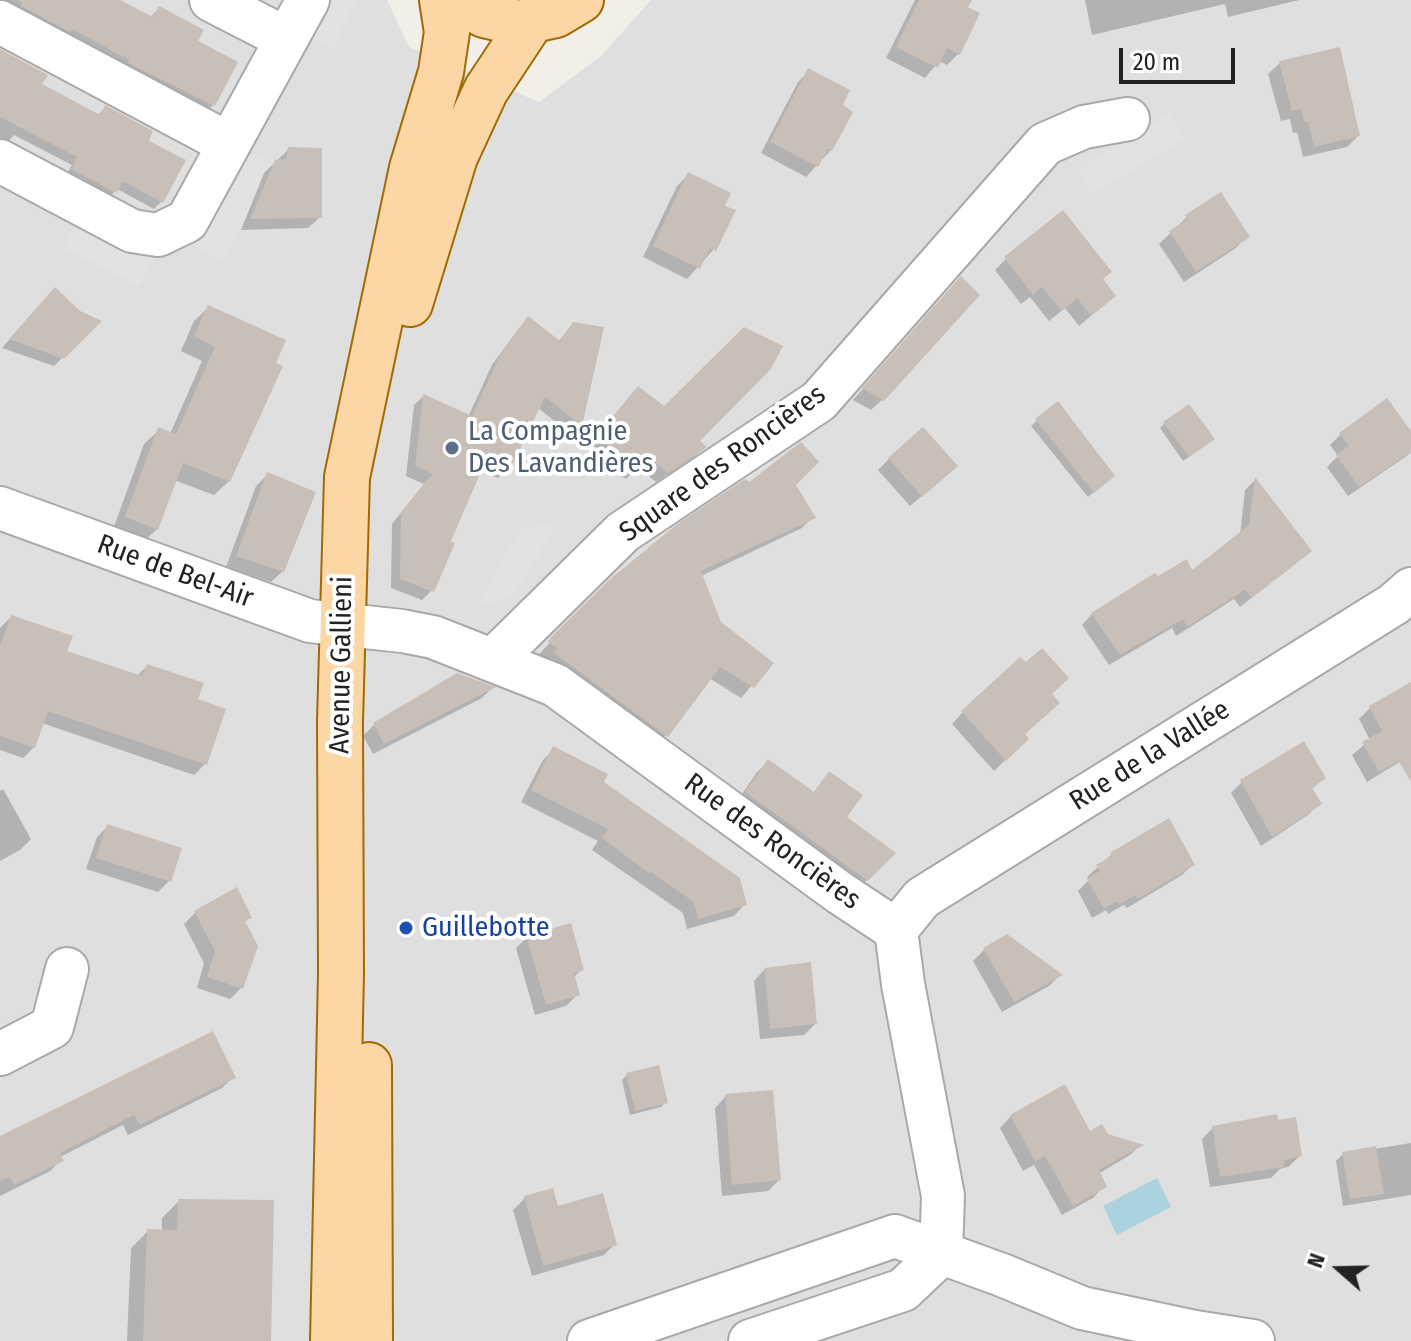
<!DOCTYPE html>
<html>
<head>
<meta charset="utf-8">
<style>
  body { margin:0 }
  #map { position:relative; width:1411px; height:1341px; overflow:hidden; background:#f2efe9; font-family:"Fira Sans Condensed",sans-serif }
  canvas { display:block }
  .north { position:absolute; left:1299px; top:1229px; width:80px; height:80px; -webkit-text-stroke:6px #fff; paint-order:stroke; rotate:290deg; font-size:22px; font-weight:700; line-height:32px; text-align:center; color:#222 }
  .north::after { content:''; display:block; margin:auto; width:28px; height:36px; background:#222; clip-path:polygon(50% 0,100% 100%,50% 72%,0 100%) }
  .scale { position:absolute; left:1119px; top:48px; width:116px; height:36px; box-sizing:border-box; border:4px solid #222; border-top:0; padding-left:10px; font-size:24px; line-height:28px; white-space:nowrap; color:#222; -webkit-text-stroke:6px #fff; paint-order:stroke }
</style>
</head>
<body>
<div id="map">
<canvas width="1411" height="1341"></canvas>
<div class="north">N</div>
<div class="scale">20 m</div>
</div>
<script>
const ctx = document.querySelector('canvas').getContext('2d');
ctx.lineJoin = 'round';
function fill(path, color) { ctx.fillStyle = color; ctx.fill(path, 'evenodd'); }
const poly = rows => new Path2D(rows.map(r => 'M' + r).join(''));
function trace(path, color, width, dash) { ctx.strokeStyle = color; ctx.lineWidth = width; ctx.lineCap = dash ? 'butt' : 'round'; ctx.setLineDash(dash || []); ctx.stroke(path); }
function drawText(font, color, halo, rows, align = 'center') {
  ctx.font = font + ' "Fira Sans Condensed",sans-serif'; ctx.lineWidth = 8; ctx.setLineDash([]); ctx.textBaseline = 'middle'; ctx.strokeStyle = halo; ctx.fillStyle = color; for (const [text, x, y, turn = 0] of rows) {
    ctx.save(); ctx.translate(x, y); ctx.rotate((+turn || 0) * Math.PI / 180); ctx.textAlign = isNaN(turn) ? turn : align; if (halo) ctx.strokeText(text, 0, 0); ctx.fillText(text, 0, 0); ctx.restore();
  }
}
fill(poly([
  [0,0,387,0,409,47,539,102,601,56,651,0,1411,0,1411,1341,0,1341]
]), '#e0dfdf');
fill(poly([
  [320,0,356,0,332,48,304,33],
  [1170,114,1185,139,1092,195,1078,170],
  [243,149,272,163,224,262,195,248],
  [76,222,152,261,139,286,64,248],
  [557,525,512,597,477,605,522,527]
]), '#e2e2e2');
fill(poly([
  [1157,1178,1171,1207,1117,1235,1103,1206]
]), '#aad3df');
fill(poly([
  [0,0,116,0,150,18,159,8,195,42,213,105,206,112],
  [915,0,970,0,965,8,958,54,947,65,939,61,925,78,886,58],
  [1085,0,1299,0,1228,17,1225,4,1092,35],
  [0,51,40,85,97,116,105,108,146,142,162,201,154,209,117,189,108,199,65,177,72,165,14,135,5,145,0,142],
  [1280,63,1358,136,1347,147,1303,157,1297,132,1293,133,1290,119,1281,121,1268,74],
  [809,71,831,150,806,177,761,153,798,82],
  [289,149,320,217,308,228,241,230,264,173],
  [688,175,722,207,714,249,687,279,643,257,677,186],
  [1187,217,1247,236,1236,248,1184,282,1159,244],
  [1006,259,1101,279,1114,296,1079,326,1065,308,1049,321,1030,297,1021,304,995,270],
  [950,290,883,399,871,410,853,400],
  [47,298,99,321,54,366,2,348],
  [209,307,284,341,229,481,214,495,174,480,157,529,142,543,112,532,144,444,159,430,170,434,202,361,181,351,194,321],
  [573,324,602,329,580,425,571,434,538,408,508,468,498,478,479,470,449,542,432,590,422,600,391,588,392,524,424,484,406,476,414,405,424,396,468,417,492,365,519,328,558,342],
  [628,399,698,441,704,447,694,457,656,482,638,467,626,479,588,448],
  [1057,404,1108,481,1088,497,1031,426],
  [1165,423,1207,444,1183,461,1160,428],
  [1411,434,1411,451,1408,455,1348,496,1327,467,1338,456,1330,445,1340,435],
  [889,459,944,477,910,506,878,470],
  [268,474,283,571,271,582,226,567,256,486],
  [1255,480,1310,551,1240,607,1234,599,1176,636,1172,628,1109,665,1082,625,1092,614,1192,573,1240,535,1245,490],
  [749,485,793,485,813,517,802,528,701,576,719,623,771,663,741,698,709,678,656,747,544,665,547,659,539,654,609,582],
  [11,617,65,653,137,676,147,666,195,701,205,764,194,775,42,723,34,747,23,758,0,750,0,628],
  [1411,684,1411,755,1367,782,1352,755,1370,740,1359,719,1370,708],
  [492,688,482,698,373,754,363,736,374,725],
  [1049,694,1023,734,1027,739,994,771,952,724,962,713],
  [554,749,601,783,745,904,734,916,687,929,683,913,592,850,598,841,521,802,543,760],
  [768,762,812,794,830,774,844,817,893,853,856,891,736,803,757,772],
  [1323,778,1311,790,1319,804,1309,814,1261,846,1231,793,1242,782],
  [3,789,31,839,20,850,0,861,0,791],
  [108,826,169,881,158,892,86,869,97,837],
  [1111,855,1193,864,1182,875,1127,908,1124,905,1108,914,1106,910,1092,918,1078,891,1089,880,1087,877],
  [195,913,250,917,244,923,241,988,230,999,197,988,204,963,184,924],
  [527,937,582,969,573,978,578,994,566,1006,535,1015,516,948],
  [984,950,1060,975,1049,986,1002,1012,973,961],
  [765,969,815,1024,804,1035,760,1039,754,981],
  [627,1075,666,1102,661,1107,630,1115,622,1080],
  [233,1077,222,1088,128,1135,123,1125,60,1157,61,1160,50,1171,0,1196,0,1138],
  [1064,1087,1090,1134,1140,1146,1130,1155,1098,1174,1104,1186,1093,1198,1062,1215,1034,1165,1023,1171,1000,1128,1011,1116],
  [726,1096,779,1180,768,1191,722,1196,715,1108],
  [1276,1122,1300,1156,1288,1167,1280,1169,1271,1178,1210,1187,1202,1139,1213,1128],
  [1411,1143,1411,1195,1343,1206,1336,1161,1343,1154],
  [552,1190,557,1208,615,1244,604,1255,532,1276,513,1210,525,1198],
  [179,1201,269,1341,127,1341,131,1248,148,1231,162,1232,162,1218]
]), '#0003');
fill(poly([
  [18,0,120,0,153,17,159,6,204,30,198,41,238,62,215,106,128,63,129,60,72,29,70,32,21,6,22,3],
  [919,0,972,0,968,7,980,13,960,55,947,48,938,68,896,47],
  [1340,47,1360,136,1314,147,1308,122,1304,122,1301,109,1292,111,1279,61],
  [0,49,48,75,42,84,100,115,105,105,153,131,149,141,186,160,163,203,123,181,117,193,71,169,77,157,0,117],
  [808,68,850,90,843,105,853,112,832,151,828,149,818,167,770,142],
  [288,147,322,148,322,218,250,219,275,160,286,159],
  [688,172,731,193,725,206,736,210,716,251,710,248,700,269,653,246],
  [1221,192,1250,237,1196,272,1169,231,1188,219,1185,215],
  [1063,210,1112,272,1103,279,1116,296,1091,316,1077,298,1062,311,1042,287,1033,295,1004,257],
  [961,276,980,295,884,401,862,388],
  [55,287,80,311,102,321,64,359,9,339],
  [208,305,286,340,276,363,283,366,230,482,183,463,158,530,125,517,158,427,176,434,215,347,194,336],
  [528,316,560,341,573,322,604,327,582,426,545,397,510,469,486,460,451,541,455,543,434,592,400,579,401,513,432,474,415,466,423,394,472,416,501,353],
  [744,327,783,346,771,369,700,441,707,447,668,473,648,457,638,470,596,437,638,386,664,406],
  [1387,398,1411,431,1411,452,1359,487,1336,455,1349,446,1339,433],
  [1058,401,1115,476,1094,493,1035,419],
  [1189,404,1215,439,1189,457,1163,422],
  [923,427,958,466,922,497,888,458],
  [801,442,819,462,796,485,816,518,701,571,721,622,774,663,754,688,720,667,668,737,554,653,557,648,548,642,551,637,608,581,676,525,745,479,749,482],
  [267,472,316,492,284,572,236,556],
  [1255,477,1312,551,1252,598,1245,590,1187,627,1183,619,1120,655,1091,613,1155,573,1158,576,1187,559,1192,570,1249,525],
  [11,615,73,636,67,651,142,676,147,664,204,683,198,699,226,709,207,765,48,711,35,748,0,736,0,646],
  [1042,648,1069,678,1052,694,1060,703,1025,734,1029,739,1006,761,961,711,1020,657,1026,662],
  [457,673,496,687,384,744,373,723],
  [1411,682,1411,782,1399,761,1379,772,1362,742,1382,731,1369,706],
  [1304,741,1326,778,1312,788,1322,804,1272,837,1240,780],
  [553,746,608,774,604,782,740,878,747,905,698,919,694,902,651,872,650,874,602,838,608,829,531,790],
  [768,759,814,792,829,771,847,784,863,795,847,817,896,853,868,881,788,823,745,792],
  [1169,818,1195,865,1138,899,1135,895,1119,905,1117,901,1104,909,1087,879,1100,871,1096,865,1112,856,1110,853],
  [107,824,182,848,171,882,96,858],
  [237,887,252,918,245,921,258,946,243,989,207,977,215,951,194,911],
  [571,923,584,970,574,973,580,995,546,1005,526,935],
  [1007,934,1063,975,1014,1002,983,948],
  [811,962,817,1024,770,1029,764,968],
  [213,1031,236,1078,140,1125,134,1115,60,1153,64,1161,14,1185,10,1177,0,1181,0,1136],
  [659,1065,668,1103,635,1111,626,1073],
  [1065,1084,1090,1131,1102,1124,1108,1134,1144,1145,1099,1170,1107,1187,1073,1206,1045,1156,1035,1161,1010,1115],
  [773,1090,781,1180,732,1185,725,1094],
  [1277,1114,1278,1120,1296,1117,1302,1156,1284,1160,1284,1167,1220,1177,1212,1126],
  [1376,1146,1384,1194,1350,1199,1342,1152],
  [553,1188,558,1206,603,1193,617,1245,543,1266,524,1196],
  [178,1199,274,1200,271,1341,143,1341,147,1229,177,1230]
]), '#c7bfb8');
const minor = poly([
  [211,0,285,38],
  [0,22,229,144],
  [0,161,132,231,158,235,187,221,308,0],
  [0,508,310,621,402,631,433,637,555,685,840,893,896,930,903,984,943,1196,941,1254],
  [493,660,623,532,819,401,1045,144,1084,127,1128,119],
  [896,930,922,898,1394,604,1411,589],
  [0,1054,52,1027,67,969],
  [589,1341,895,1236,1002,1275,1082,1308,1195,1332,1253,1341],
  [750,1341,903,1290,941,1254]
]);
const major = poly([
  [458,0,484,15,519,23,556,15,581,0],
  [410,304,455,157,486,90,531,22],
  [369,1065,370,1341],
  [333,1341,341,974,340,721,347,477,412,168,441,72,447,32,442,0]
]);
trace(minor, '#a9a9a9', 46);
trace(major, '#a06b00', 48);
trace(minor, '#fff', 42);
trace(major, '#fcd6a4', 44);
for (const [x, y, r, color] of [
  [452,448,8,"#5c6f8a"],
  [406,928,8,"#1a4fb4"]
]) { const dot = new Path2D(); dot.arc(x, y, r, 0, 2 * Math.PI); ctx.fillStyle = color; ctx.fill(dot); trace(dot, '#fff', 3); }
drawText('28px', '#4e5e75', '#fff', [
  ["La Compagnie",468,432],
  ["Des Lavandières",468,464]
], 'left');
drawText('28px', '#222', '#fff', [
  ["Square des Roncières",723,464,-36],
  ["Rue de Bel-Air",175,572,20],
  ["Avenue Gallieni",342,665,-89],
  ["Rue de la Vallée",1150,756,-32],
  ["Rue des Roncières",772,842,36]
]);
drawText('28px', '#164399', '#fff', [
  ["Guillebotte",422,928]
], 'left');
</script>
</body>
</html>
